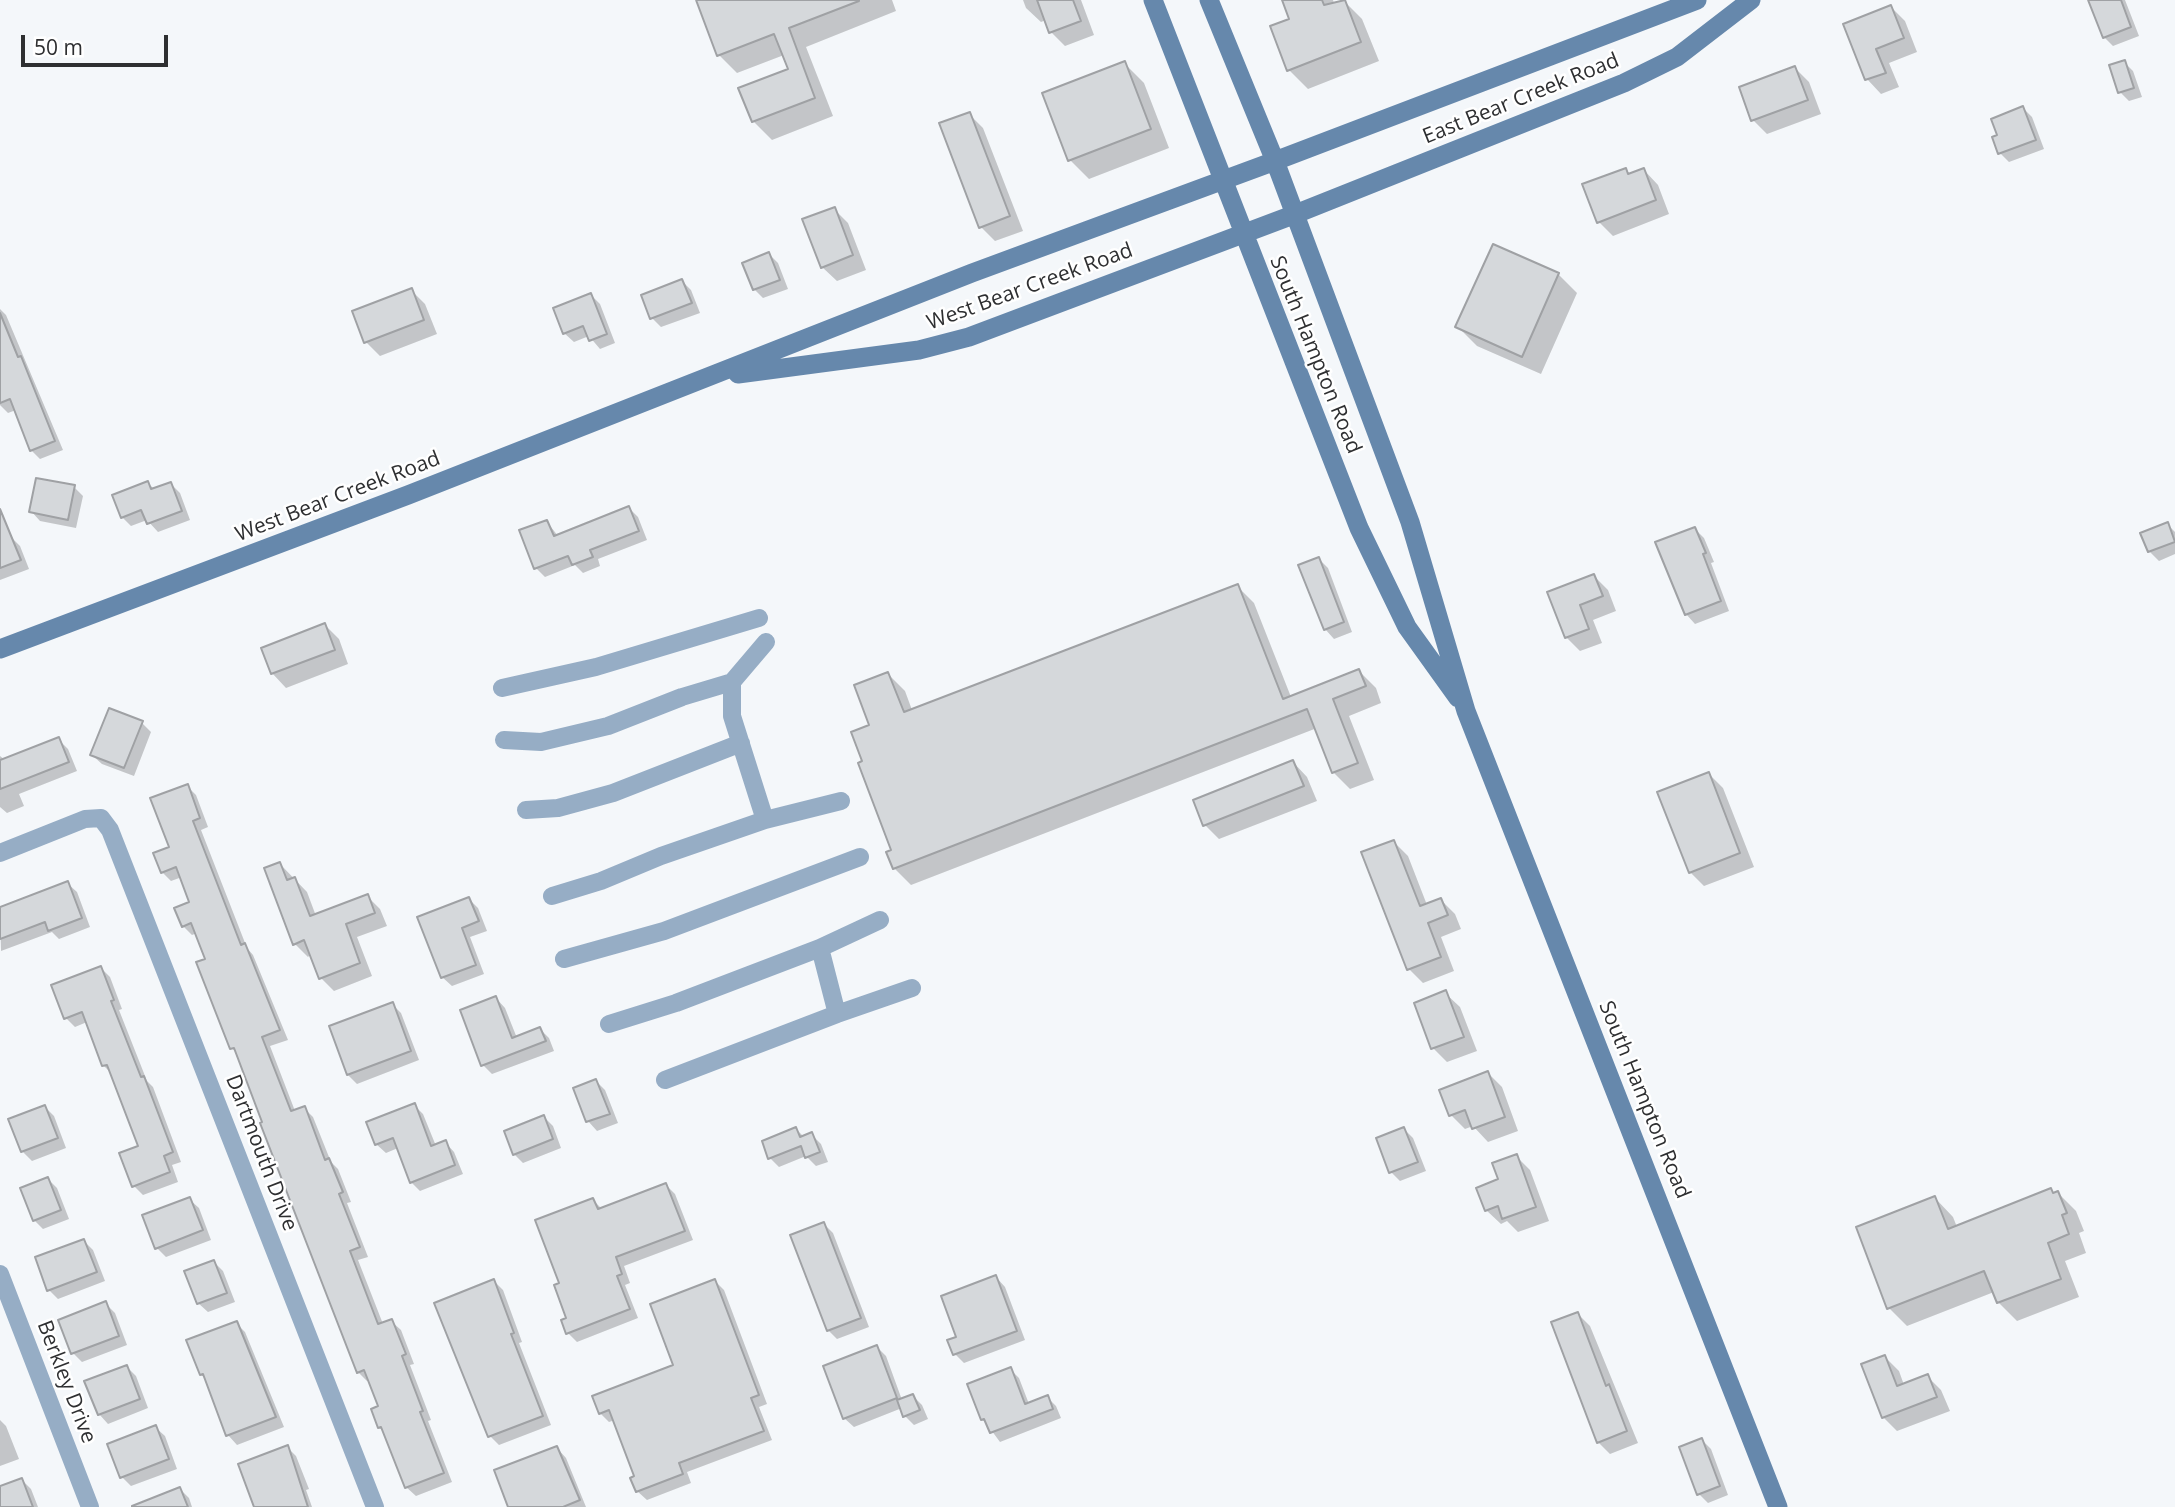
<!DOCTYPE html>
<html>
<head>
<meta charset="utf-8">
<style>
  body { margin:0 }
  #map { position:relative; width:2175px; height:1507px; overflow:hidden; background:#f4f7fa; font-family:"Open Sans",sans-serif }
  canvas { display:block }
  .scale { position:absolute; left:21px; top:35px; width:147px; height:32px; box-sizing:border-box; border:4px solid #2e2f31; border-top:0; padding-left:9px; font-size:21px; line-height:24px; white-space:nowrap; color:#2e2f31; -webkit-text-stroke:5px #fff; paint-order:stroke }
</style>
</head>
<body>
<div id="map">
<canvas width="2175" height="1507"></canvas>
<div class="scale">50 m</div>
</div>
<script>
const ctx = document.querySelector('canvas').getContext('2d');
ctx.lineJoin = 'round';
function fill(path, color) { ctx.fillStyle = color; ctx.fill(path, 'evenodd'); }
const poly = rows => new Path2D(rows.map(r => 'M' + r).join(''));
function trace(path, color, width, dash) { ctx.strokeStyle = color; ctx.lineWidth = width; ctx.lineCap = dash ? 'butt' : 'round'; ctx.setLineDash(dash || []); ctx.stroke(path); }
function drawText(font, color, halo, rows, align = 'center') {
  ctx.font = font + ' "Open Sans",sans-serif'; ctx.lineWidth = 5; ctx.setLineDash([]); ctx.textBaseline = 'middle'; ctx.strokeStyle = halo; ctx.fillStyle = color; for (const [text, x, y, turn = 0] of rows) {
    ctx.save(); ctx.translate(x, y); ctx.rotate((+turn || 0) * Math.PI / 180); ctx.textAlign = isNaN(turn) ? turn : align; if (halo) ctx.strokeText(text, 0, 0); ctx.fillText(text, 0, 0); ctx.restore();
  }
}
fill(poly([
  [698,0,892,0,896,11,806,47,833,116,772,140,753,121,790,70,784,55,737,73,719,55],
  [1023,0,1081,0,1094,35,1065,46,1051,32,1046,20,1041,22,1026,8],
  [1284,0,1333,0,1334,3,1343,0,1362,19,1379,61,1308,89,1289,70,1291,20],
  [2090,0,2125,0,2139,36,2113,46,2104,37],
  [1891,7,1905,21,1917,52,1889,63,1899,87,1881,94,1867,79,1845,25],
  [2124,62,2133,71,2142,97,2129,101,2120,92],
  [1124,63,1144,83,1169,148,1089,179,1070,160],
  [1795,68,1809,82,1821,114,1767,134,1753,120],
  [2023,108,2032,117,2044,149,2009,162,2000,153,1994,138,1999,136],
  [969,114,983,128,1023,231,995,241,981,227],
  [1625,170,1631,175,1644,170,1658,185,1669,214,1613,236,1599,222],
  [834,209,848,223,866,270,837,281,822,267],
  [769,254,778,263,788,289,763,298,754,289],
  [1558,274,1577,293,1541,374,1477,346,1458,327],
  [682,281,691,290,700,313,661,327,652,318],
  [411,290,425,304,437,334,380,356,366,342],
  [591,295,600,304,615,343,600,349,589,336,574,342,564,333],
  [0,309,6,315,63,450,40,459,31,450,16,410,8,413,0,405],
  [148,483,155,490,171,484,180,493,190,520,158,532,147,520,131,526,122,517],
  [74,487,83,496,76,528,40,521,31,511],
  [629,508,638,517,647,540,598,559,600,566,583,573,575,565,545,577,536,568,547,522,558,536],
  [2167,524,2175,532,2175,554,2159,561,2150,552,2143,534],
  [1695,529,1704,538,1714,562,1711,563,1729,611,1695,624,1686,614],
  [11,537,20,546,29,569,0,580,0,541],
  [1319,559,1328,568,1352,632,1334,639,1325,629],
  [1594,576,1608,590,1616,611,1593,620,1602,643,1580,651,1566,637,1549,593],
  [1237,586,1254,603,1291,697,1359,671,1376,688,1381,703,1349,716,1374,780,1350,789,1333,772,1317,728,911,885,894,868,893,851,865,762,872,726,888,674,905,691,912,710],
  [325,625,339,639,348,664,286,688,272,673],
  [142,723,151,732,134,776,102,764,92,755],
  [59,740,68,749,77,771,19,794,24,806,7,813,0,807,0,756,5,760],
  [1293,762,1307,777,1317,801,1219,839,1205,825],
  [1709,774,1723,788,1754,867,1704,886,1690,872],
  [187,786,196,795,208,827,201,830,247,948,253,955,288,1040,270,1046,295,1111,304,1108,313,1117,331,1162,338,1169,351,1202,347,1203,368,1257,358,1260,383,1324,391,1321,401,1330,414,1364,410,1365,431,1420,428,1421,452,1482,416,1496,406,1487,385,1432,380,1427,380,1407,370,1380,367,1381,358,1372,238,1055,232,1048,207,960,197,933,192,935,183,926,192,903,182,877,171,881,162,872,171,848],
  [1394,842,1408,856,1427,905,1441,900,1455,914,1461,929,1441,937,1454,971,1423,983,1409,969],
  [280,864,307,892,316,916,367,896,380,909,387,926,357,937,372,976,334,991,321,978,310,955,308,957,295,944],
  [67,883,77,892,90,927,59,939,52,932,1,951,0,908],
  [469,899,478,908,487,931,470,937,484,974,452,986,442,977],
  [101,968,110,977,122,1009,119,1010,147,1081,153,1087,181,1162,172,1165,178,1182,143,1195,134,1186,140,1147,112,1074,104,1066,87,1022,75,1027,66,1018],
  [1445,993,1460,1007,1477,1051,1447,1062,1433,1048],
  [496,998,505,1008,517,1038,540,1029,549,1038,554,1051,492,1074,483,1065],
  [392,1004,401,1013,419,1060,357,1084,348,1075,332,1027],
  [1488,1073,1502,1087,1518,1131,1488,1142,1473,1126,1465,1129,1451,1115],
  [596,1081,605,1090,618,1123,597,1131,588,1121,575,1089],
  [414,1105,423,1114,436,1146,445,1142,454,1152,463,1174,420,1191,411,1182,398,1148,386,1153,376,1144],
  [45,1107,54,1116,66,1148,32,1161,23,1152,11,1120],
  [544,1117,553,1126,561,1148,523,1163,514,1154],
  [796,1129,804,1137,811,1134,821,1144,828,1162,816,1166,806,1156,779,1167,770,1158],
  [1404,1129,1413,1138,1426,1171,1400,1181,1391,1172],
  [1516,1156,1530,1170,1549,1221,1518,1232,1507,1221,1501,1224,1486,1210,1500,1181],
  [48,1179,57,1188,69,1219,43,1229,34,1220],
  [666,1185,675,1194,693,1240,624,1266,630,1283,625,1285,638,1318,577,1342,568,1333,569,1319,561,1284,593,1200,602,1209],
  [2050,1190,2054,1194,2058,1193,2076,1211,2084,1231,2079,1233,2086,1253,2065,1261,2079,1297,2017,1321,1998,1302,1994,1292,1907,1326,1889,1308,1935,1198,1953,1217,1957,1227],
  [189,1199,199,1208,211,1240,166,1257,157,1248],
  [824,1224,833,1233,869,1327,837,1339,828,1330],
  [84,1241,93,1250,105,1281,58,1299,49,1290],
  [214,1262,223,1271,235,1302,208,1312,198,1303],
  [996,1277,1005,1287,1025,1340,964,1363,955,1354],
  [494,1281,503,1290,522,1342,519,1343,551,1425,499,1445,490,1436],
  [715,1281,724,1290,767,1404,759,1407,772,1440,687,1472,691,1483,647,1500,637,1491,637,1477,615,1420,609,1422,600,1413,675,1366],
  [105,1303,115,1313,127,1345,82,1362,73,1353],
  [1578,1314,1590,1326,1638,1443,1610,1454,1598,1442],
  [236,1323,245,1332,284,1427,237,1445,228,1435,207,1380,201,1374],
  [877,1347,886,1356,902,1400,913,1396,922,1405,928,1419,914,1425,905,1416,902,1408,854,1427,844,1418],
  [1885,1357,1899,1371,1904,1385,1927,1376,1941,1390,1950,1411,1897,1431,1883,1417],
  [127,1367,136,1376,148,1408,108,1424,99,1414],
  [1010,1369,1019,1378,1029,1404,1047,1397,1056,1406,1061,1418,1000,1442,983,1419],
  [0,1420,6,1426,19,1459,0,1466],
  [155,1427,165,1436,177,1469,131,1486,122,1477],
  [1702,1440,1711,1449,1728,1495,1708,1503,1699,1494],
  [287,1447,296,1456,309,1489,306,1490,312,1507,277,1507],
  [557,1448,566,1458,586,1507,511,1507],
  [22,1480,31,1489,38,1507,0,1507,0,1488],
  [180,1489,189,1498,192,1507,134,1507]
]), '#0003');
const building = poly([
  [696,0,859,0,859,1,789,28,815,98,752,122,738,88,788,69,774,34,717,56,696,0],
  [1037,0,1073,0,1081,21,1049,33,1037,0],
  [1282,0,1322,0,1324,5,1345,0,1361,42,1287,71,1270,26,1289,19,1282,0],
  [2088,0,2121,0,2131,27,2103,38,2088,0],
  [1891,5,1904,38,1876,49,1886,73,1865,80,1843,24,1891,5],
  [2125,60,2134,88,2118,93,2109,65,2125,60],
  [1125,61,1151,129,1068,161,1042,93,1125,61],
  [1795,66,1808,100,1751,121,1739,87,1795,66],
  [2023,106,2036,140,1998,154,1992,137,1997,135,1991,119,2023,106],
  [970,112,1010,216,979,228,939,123,970,112],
  [1626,168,1628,174,1644,168,1656,200,1597,223,1582,184,1626,168],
  [835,207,853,255,821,268,802,219,835,207],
  [1493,244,1559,273,1522,357,1455,327,1493,244],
  [769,252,780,280,753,290,742,263,769,252],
  [682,279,692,303,650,319,641,295,682,279],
  [412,288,424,320,364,343,352,311,412,288],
  [591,293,607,334,589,341,583,326,563,334,553,308,591,293],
  [0,313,18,357,21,356,55,441,30,451,10,399,0,403,0,313],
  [36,478,75,485,68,520,29,512,36,478],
  [148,481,151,489,171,482,182,511,147,524,141,510,121,518,112,495,148,481],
  [629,506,639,531,590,550,593,557,572,565,568,556,534,569,519,530,547,520,554,536,629,506],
  [0,509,21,560,0,568,0,509],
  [2168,522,2175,542,2148,552,2140,533,2168,522],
  [1695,527,1706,553,1703,554,1721,601,1685,615,1655,542,1695,527],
  [1319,557,1344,622,1324,630,1298,565,1319,557],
  [1594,574,1603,596,1580,605,1589,629,1565,638,1547,592,1594,574],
  [1238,584,1283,699,1359,669,1366,686,1333,699,1358,763,1332,773,1307,709,893,869,886,852,891,850,858,763,862,761,851,732,869,725,854,685,888,672,904,712,1238,584],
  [325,623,335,650,271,674,261,648,325,623],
  [109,708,143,721,124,768,90,755,109,708],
  [59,737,69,762,0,789,0,760,59,737],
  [1293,760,1304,786,1203,826,1193,800,1293,760],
  [1709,772,1740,853,1689,873,1657,792,1709,772],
  [188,784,200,818,193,821,241,945,245,943,280,1030,262,1037,291,1111,305,1106,325,1160,329,1158,343,1192,339,1194,360,1247,350,1251,378,1324,392,1319,406,1354,402,1356,423,1411,420,1412,444,1473,405,1488,381,1427,378,1428,371,1409,378,1406,364,1370,357,1373,260,1123,262,1122,234,1048,230,1049,196,962,205,959,191,923,182,927,174,908,189,902,176,867,161,873,153,853,169,847,150,798,188,784],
  [1394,840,1420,906,1441,898,1448,915,1428,923,1441,957,1407,970,1361,852,1394,840],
  [280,862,287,880,295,877,310,916,368,894,375,913,346,924,360,963,319,979,304,940,293,945,264,868,280,862],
  [68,881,82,918,48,931,45,922,0,939,0,907,68,881],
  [469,897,479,921,462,928,476,965,441,978,417,917,469,897],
  [101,966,114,1000,111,1001,141,1077,144,1076,173,1152,164,1156,170,1172,132,1187,119,1153,138,1146,107,1065,102,1066,82,1012,64,1019,51,985,101,966],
  [1446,990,1464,1037,1431,1049,1414,1003,1446,990],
  [496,996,512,1038,540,1027,546,1041,481,1066,460,1010,496,996],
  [393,1002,411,1051,347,1075,329,1026,393,1002],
  [1488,1071,1505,1117,1472,1129,1465,1110,1449,1116,1439,1090,1488,1071],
  [596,1079,610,1114,586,1122,573,1088,596,1079],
  [415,1103,431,1146,446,1140,455,1165,410,1183,393,1138,375,1145,366,1122,415,1103],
  [45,1105,58,1138,21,1152,8,1119,45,1105],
  [544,1115,553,1139,513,1155,504,1131,544,1115],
  [796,1127,800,1137,812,1132,820,1152,805,1158,801,1146,768,1159,762,1141,796,1127],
  [1404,1127,1418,1162,1389,1173,1376,1138,1404,1127],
  [1517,1154,1536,1207,1502,1219,1498,1206,1485,1211,1476,1188,1498,1179,1492,1163,1517,1154],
  [48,1177,61,1210,33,1221,20,1188,48,1177],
  [666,1183,685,1231,616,1257,622,1274,617,1276,630,1309,566,1334,561,1320,566,1318,554,1285,559,1283,535,1220,593,1198,598,1209,666,1183],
  [2051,1188,2053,1193,2058,1191,2067,1213,2062,1215,2069,1234,2048,1243,2061,1279,1997,1303,1984,1271,1887,1309,1856,1227,1935,1196,1948,1229,2051,1188],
  [190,1197,203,1230,155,1249,142,1215,190,1197],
  [824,1222,861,1318,827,1331,790,1235,824,1222],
  [84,1239,97,1272,47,1291,35,1257,84,1239],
  [214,1260,227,1293,197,1304,184,1271,214,1260],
  [996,1275,1017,1331,953,1355,947,1340,956,1337,941,1296,996,1275],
  [494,1279,514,1333,511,1334,543,1416,488,1437,434,1303,494,1279],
  [715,1279,759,1395,751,1398,764,1431,679,1463,683,1474,636,1492,630,1478,634,1476,609,1410,599,1414,592,1396,673,1365,650,1304,715,1279],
  [106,1301,119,1336,71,1354,58,1320,106,1301],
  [1578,1312,1606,1386,1609,1384,1627,1431,1597,1443,1551,1322,1578,1312],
  [237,1321,276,1417,226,1436,203,1374,200,1375,186,1340,237,1321],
  [877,1345,897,1398,843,1419,823,1366,877,1345],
  [1885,1355,1897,1386,1928,1374,1937,1397,1882,1418,1861,1364,1885,1355],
  [127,1365,140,1399,98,1415,84,1381,127,1365],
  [1011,1367,1025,1404,1048,1395,1053,1409,990,1433,984,1419,981,1420,967,1384,1011,1367],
  [913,1394,920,1410,903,1417,897,1400,913,1394],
  [156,1425,169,1459,120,1478,107,1444,156,1425],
  [1702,1438,1720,1486,1697,1495,1679,1447,1702,1438],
  [288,1445,308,1507,254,1507,238,1464,288,1445],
  [557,1446,580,1500,563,1507,508,1507,494,1470,557,1446],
  [22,1478,33,1507,0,1507,0,1486,22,1478],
  [180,1487,188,1507,132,1507,132,1506,180,1487]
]);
fill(building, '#d5d8db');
trace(building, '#9fa1a4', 2);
trace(poly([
  [732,682,732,716,765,820],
  [502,688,596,667,759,618],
  [504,740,541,742,608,726,682,697,732,682,766,642],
  [526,810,558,808,613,793,741,743],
  [0,853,85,819,101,818,110,830,375,1507],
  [552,896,601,881,661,856,765,820,841,801],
  [820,948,837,1014],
  [564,959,664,931,860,857],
  [609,1024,676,1003,820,948,880,920],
  [665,1080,837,1014,912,988],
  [0,1274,90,1507]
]), '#96adc5', 18);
trace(poly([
  [1153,0,1359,528,1407,627,1458,698],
  [1209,0,1275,161,1410,522,1466,711,1778,1507],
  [738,374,919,350,969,337,1293,215,1624,83,1677,57,1751,0],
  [0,649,408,495,972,273,1275,161,1697,0]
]), '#6688ac', 19);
drawText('21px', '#2e2f31', '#fff', [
  ["East Bear Creek Road",1521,99,-22],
  ["West Bear Creek Road",1030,287,-20],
  ["South Hampton Road",1315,355,68],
  ["West Bear Creek Road",338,497,-21],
  ["South Hampton Road",1644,1100,68],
  ["Dartmouth Drive",261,1153,69],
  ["Berkley Drive",66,1382,69]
]);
</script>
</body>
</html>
